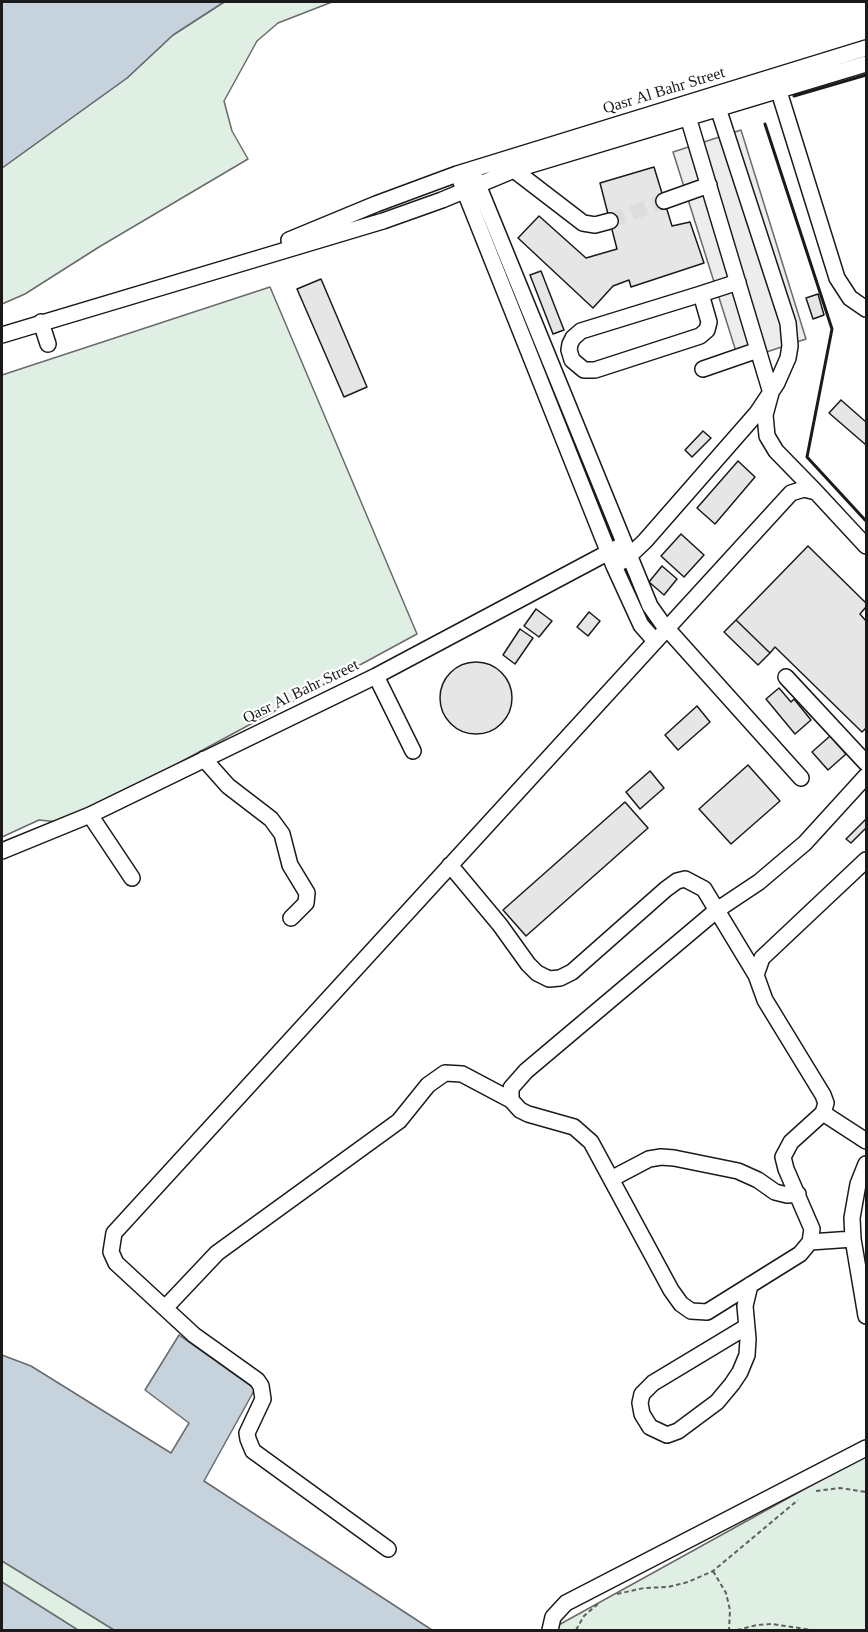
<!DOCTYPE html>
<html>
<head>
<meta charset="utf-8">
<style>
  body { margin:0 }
  #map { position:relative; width:868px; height:1632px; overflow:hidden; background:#fff; font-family:"Times New Roman",serif }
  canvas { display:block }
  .frame { position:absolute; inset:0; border:3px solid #1a1a1a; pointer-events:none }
</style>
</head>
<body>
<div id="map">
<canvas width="868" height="1632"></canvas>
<div class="frame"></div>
</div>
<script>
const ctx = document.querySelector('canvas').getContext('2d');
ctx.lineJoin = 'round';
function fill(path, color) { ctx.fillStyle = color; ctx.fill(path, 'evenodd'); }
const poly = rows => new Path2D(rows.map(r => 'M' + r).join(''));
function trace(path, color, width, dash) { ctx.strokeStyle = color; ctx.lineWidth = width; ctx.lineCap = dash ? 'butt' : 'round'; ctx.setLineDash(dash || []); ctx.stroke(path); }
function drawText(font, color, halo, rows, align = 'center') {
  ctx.font = font + ' "Times New Roman",serif'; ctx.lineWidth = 4.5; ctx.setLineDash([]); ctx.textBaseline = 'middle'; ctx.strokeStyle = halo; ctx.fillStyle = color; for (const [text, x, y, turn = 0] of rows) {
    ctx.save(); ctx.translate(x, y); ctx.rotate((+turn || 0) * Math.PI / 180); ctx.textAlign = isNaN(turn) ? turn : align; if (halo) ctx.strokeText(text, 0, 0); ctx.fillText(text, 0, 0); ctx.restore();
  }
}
const green = poly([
  [224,2,332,2,278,23,257,41,224,101,232,131,248,159,99,247,25,294,2,304,2,168,127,78,173,35,224,2],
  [270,287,417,634,68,823,39,820,2,837,2,375,270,287],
  [866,1455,866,1630,556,1630,555,1627,866,1455],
  [2,1537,158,1630,2,1630,2,1537]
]);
fill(green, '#e0efe3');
trace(green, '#6a6a6a', 1.5);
const parking = poly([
  [741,130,806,339,739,361,673,152,741,130]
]);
fill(parking, '#ededed');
trace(parking, '#6a6a6a', 1.5);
const water = poly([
  [2,2,224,2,173,35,127,78,2,168,2,2],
  [179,1335,255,1389,204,1481,432,1630,114,1630,2,1561,2,1355,31,1366,171,1453,189,1423,145,1390,179,1335],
  [2,1582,78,1630,79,1630,2,1630,2,1582]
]);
fill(water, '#c6d2dc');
trace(water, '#6a6a6a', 1.5);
const building = poly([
  [654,167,672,226,690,222,704,263,631,287,629,280,613,286,593,308,518,238,539,216,586,258,617,249,600,183,654,167],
  [541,271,564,330,553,334,530,275,541,271],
  [321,279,367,387,344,397,297,289,321,279],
  [818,294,824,315,813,319,806,298,818,294],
  [841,400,866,422,866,445,829,413,841,400],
  [703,431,711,438,692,457,685,450,703,431],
  [738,461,755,477,715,524,697,508,738,461],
  [681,534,704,555,684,577,661,556,681,534],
  [808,546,866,603,866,607,860,614,866,621,866,728,862,732,775,647,770,653,736,620,808,546],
  [662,566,677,579,664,595,649,582,662,566],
  [536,609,552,621,539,637,524,626,536,609],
  [589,612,600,621,588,636,577,627,589,612],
  [736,620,770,653,758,665,724,632,736,620],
  [520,629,533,638,515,664,503,655,520,629],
  '440 698a36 36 0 1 1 72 0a36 36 0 1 1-72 0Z',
  [779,688,791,702,794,699,811,720,795,734,766,699,779,688],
  [697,706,710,722,678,750,665,735,697,706],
  [830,736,846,754,828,770,812,752,830,736],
  [748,765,780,801,731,844,699,809,748,765],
  [650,771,664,788,640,809,626,792,650,771],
  [625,802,648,828,526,936,503,910,625,802],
  [866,819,866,828,851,843,846,839,866,819]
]);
fill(building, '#e6e6e6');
trace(building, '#1a1a1a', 1.5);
trace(poly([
  [610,221,664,201]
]), '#ddd', 15, [15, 8]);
const minor = poly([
  [776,82,837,278,850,298,866,309],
  [688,117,771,393,765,415,767,436,776,451,816,492],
  [472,170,650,606,662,623,801,778],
  [514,170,583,223,595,225,610,221],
  [461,182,614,566,641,625,655,641],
  [664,201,709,185],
  [289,240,376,204,457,174,866,48],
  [701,294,709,322,707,330,700,336,595,370,584,370,572,360,569,350,570,344,573,338,581,331,701,294],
  [701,294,738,282],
  [41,322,48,344],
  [2,335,383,221,442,200,514,170,866,64],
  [703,369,758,350],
  [614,566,626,559,645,541,757,413,777,383,788,358,790,346,788,323,718,108],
  [376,676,413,751],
  [786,677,866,763],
  [204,759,228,786,271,819,282,834,290,865,307,893,306,903,291,918],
  [90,815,132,878],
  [2,851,90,815,376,676,624,544],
  [450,865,500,925,528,964,537,973,549,979,560,978,572,972,666,889,677,881,685,879,704,889,756,975],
  [511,1100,511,1088,526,1071,717,910,759,882,805,843,866,776],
  [823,1113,866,1141],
  [866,1164,858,1184,852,1218,853,1239,866,1316],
  [611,1179,649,1159,661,1157,674,1158,738,1171,758,1180,775,1192,787,1195,798,1194],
  [810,1242,853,1239],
  [165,1308,217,1253,399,1121,428,1085,445,1073,462,1074,511,1100,520,1110,528,1114,574,1127,591,1142,671,1290,681,1304,691,1311,707,1312,800,1254,810,1242,812,1229,786,1169,783,1157,791,1142,823,1113,826,1103,823,1095,765,1000,756,975,762,958,866,860],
  [746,1327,653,1383,642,1394,640,1403,642,1414,650,1427,667,1435,678,1431,717,1402,732,1384,740,1372,747,1355,748,1339,745,1306,750,1285],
  [388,1549,253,1451,248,1439,247,1433,263,1399,261,1386,257,1380,194,1335,116,1263,111,1252,114,1233,791,493,804,489,816,492,866,546],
  [550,1630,553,1617,566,1603,866,1448]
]);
trace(minor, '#1a1a1a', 18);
trace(poly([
  [816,1491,840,1488,866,1492],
  [713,1571,726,1593,730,1610,729,1630],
  [617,1594,644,1588,668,1587,688,1582,713,1571,798,1500],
  [576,1630,584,1616,599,1603],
  [737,1630,757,1625,772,1624,812,1630]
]), '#5f5f5f', 2, [4.5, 3]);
trace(minor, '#fff', 15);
trace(poly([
  [794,96,866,75],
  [765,124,832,329,807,457,866,521]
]), '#1a1a1a', 3);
drawText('16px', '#1a1a1a', '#fff', [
  ["Qasr Al Bahr Street",664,91,-17],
  ["Qasr Al Bahr Street",301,692,-26]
]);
</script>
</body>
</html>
